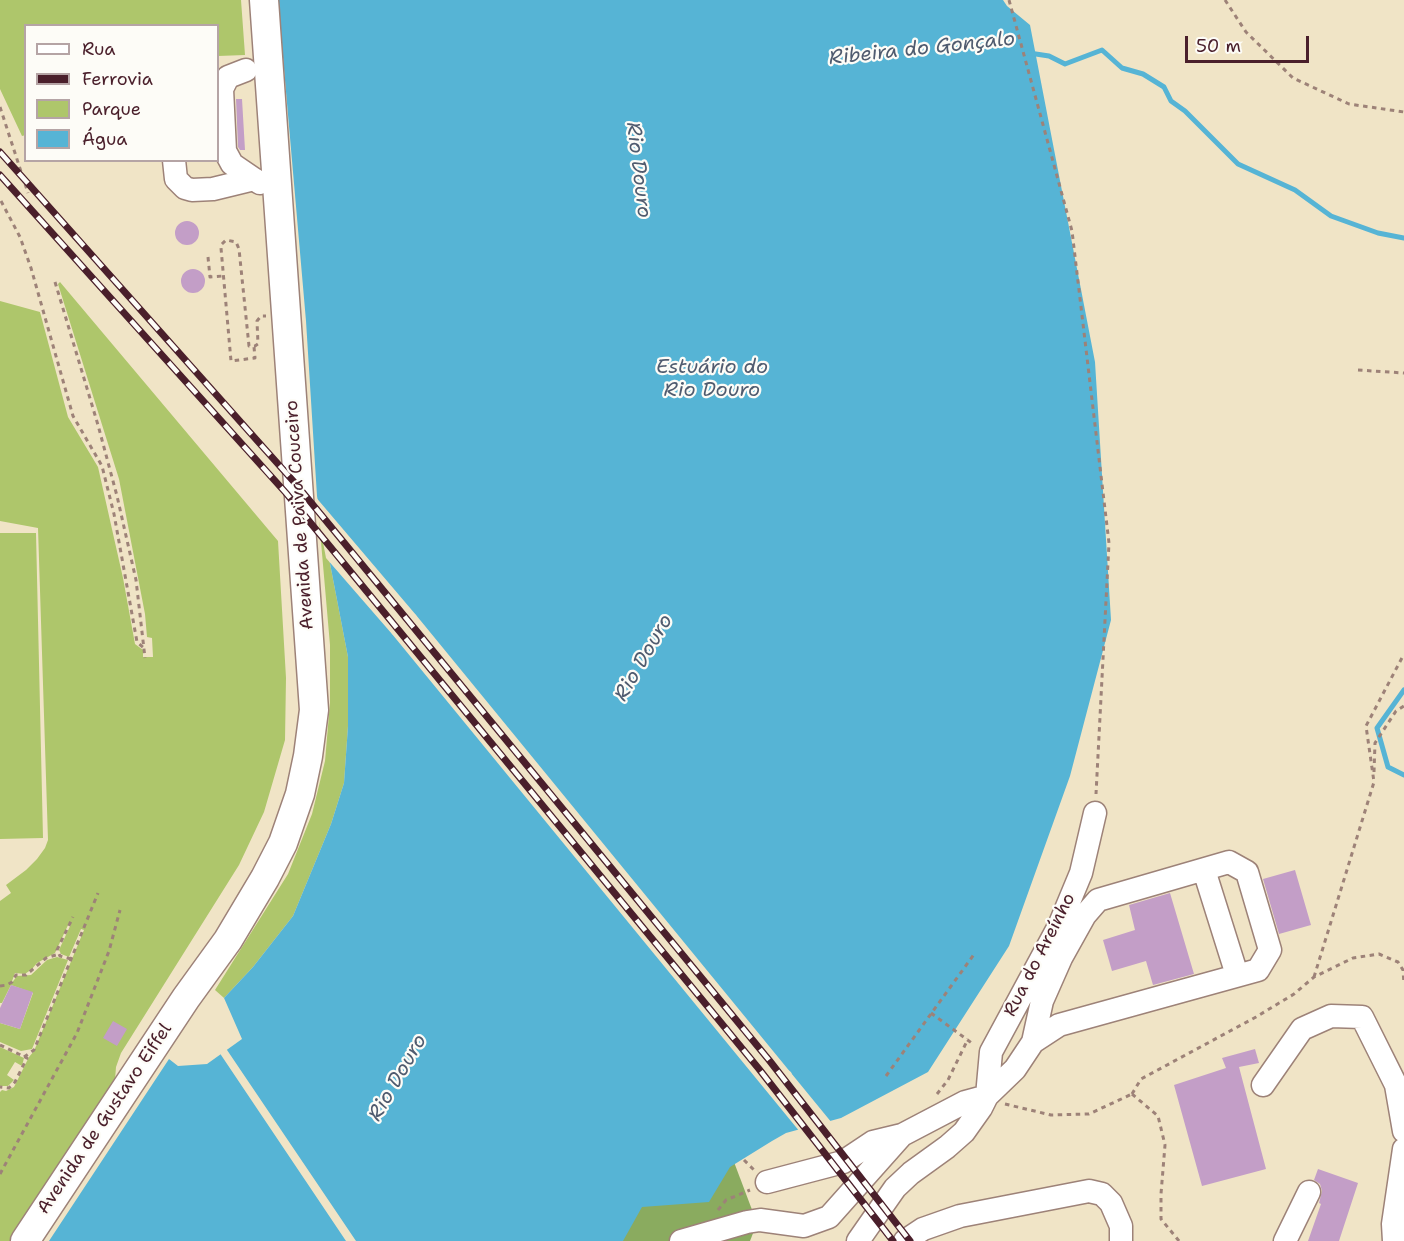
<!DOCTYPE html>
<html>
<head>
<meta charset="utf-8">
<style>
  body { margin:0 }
  #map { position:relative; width:1404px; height:1241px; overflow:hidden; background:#f0e4c6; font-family:"Shantell Sans",sans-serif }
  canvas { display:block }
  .legend { position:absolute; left:24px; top:24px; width:195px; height:138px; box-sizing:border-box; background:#fdfcf7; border:2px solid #b5a4a5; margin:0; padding:8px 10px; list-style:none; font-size:18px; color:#4a1f2b }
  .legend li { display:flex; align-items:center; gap:12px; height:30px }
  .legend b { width:30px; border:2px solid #b5a4a5 }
  .scale { position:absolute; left:1185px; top:36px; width:124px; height:27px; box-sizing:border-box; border:3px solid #4a1f2b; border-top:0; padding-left:8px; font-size:18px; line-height:21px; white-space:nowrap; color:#4a1f2b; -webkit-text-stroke:4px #fdfcf7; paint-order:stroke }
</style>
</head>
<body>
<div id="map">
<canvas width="1404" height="1241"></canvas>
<ul class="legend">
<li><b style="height:8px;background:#fff"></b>Rua</li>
<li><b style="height:8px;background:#4a1f2b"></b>Ferrovia</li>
<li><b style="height:16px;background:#aec66b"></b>Parque</li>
<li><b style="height:16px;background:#56b4d5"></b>Água</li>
</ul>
<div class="scale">50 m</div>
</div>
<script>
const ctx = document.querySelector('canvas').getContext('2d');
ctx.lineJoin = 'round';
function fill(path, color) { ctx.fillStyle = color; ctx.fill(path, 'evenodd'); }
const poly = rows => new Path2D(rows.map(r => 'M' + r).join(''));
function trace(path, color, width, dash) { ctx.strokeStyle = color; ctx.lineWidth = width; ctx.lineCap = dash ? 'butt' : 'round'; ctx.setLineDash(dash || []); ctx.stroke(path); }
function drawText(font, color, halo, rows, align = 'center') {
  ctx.font = font + ' "Shantell Sans",sans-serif'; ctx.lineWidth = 4.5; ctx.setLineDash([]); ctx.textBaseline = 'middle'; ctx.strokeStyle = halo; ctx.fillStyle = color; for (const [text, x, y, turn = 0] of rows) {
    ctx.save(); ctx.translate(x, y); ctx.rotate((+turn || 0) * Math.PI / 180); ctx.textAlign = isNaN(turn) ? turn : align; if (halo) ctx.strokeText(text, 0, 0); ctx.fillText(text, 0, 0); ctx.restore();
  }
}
fill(poly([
  [0,0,241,0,245,55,218,56,218,26,26,26,26,135,22,136,0,89],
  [60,282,278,541,286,678,285,740,264,812,239,865,121,1053,116,1067,115,1080,16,1241,0,1241,0,1092,2,1090,6,1091,14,1087,29,1057,34,1051,84,930,81,929,69,957,61,954,59,950,71,924,69,923,55,953,37,963,32,969,25,974,15,973,11,984,17,976,31,975,47,960,57,957,68,960,32,1049,21,1051,0,1042,0,1023,20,1029,33,993,11,985,2,1003,0,1003,0,901,11,893,6,885,26,870,37,859,45,848,48,840,38,528,0,521,0,301,40,312,68,417,98,467,123,578,135,644,143,650,143,657,153,657,152,638,147,637,145,614,119,479,58,284],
  [317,496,348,657,348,726,344,783,331,824,293,916,253,967,224,998,215,990,288,874,312,814,325,761,330,703,330,645],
  [0,533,36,533,43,838,0,839],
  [0,1047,24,1058,22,1066,15,1062,7,1075,14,1080,8,1086,0,1086]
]), '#aec66b');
fill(poly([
  [734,1162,757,1223,750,1241,622,1241,626,1192]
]), '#8aab5f');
fill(poly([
  [278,0,1003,0,1007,6,1030,25,1095,362,1111,620,1070,776,1009,946,928,1072,841,1118,786,1133,772,1141,730,1167,709,1202,642,1207,623,1241,49,1241,169,1059,178,1066,207,1064,242,1039,224,998,253,967,293,916,331,824,344,783,348,726,348,657,317,496,306,321],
  [406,609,416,615,419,626,414,636,402,640,392,634,389,623,394,612],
  [781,1066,791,1072,795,1083,789,1093,778,1097,767,1091,764,1080,769,1070]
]), '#56b4d5');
fill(poly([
  [314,495,416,615,832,1123,800,1132,392,634,326,558],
  [405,612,413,617,416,626,412,634,403,637,395,632,392,623,396,615],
  [781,1069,789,1074,791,1083,787,1091,778,1094,770,1089,767,1080,771,1072],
  [225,1047,356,1241,346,1241,219,1052]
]), '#f0e4c6');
trace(poly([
  [1029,53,1049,56,1065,64,1102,50,1122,68,1143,74,1164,87,1171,101,1185,111,1238,164,1295,190,1331,216,1378,233,1404,238],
  [1404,690,1377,728,1388,767,1404,775]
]), '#56b4d5', 5);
fill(poly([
  [236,99,242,99,245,150,240,150,238,147],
  '175 233a12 12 0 1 1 24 0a12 12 0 1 1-24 0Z',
  '181 281a12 12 0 1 1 24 0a12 12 0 1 1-24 0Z',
  [1295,870,1311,925,1279,934,1263,879],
  [1170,893,1194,974,1153,985,1146,961,1112,971,1103,940,1135,930,1129,905],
  [11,985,33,992,20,1029,0,1023,0,1008],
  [113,1021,127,1029,117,1046,103,1038],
  [1255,1049,1259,1063,1239,1067,1266,1169,1202,1186,1174,1085,1226,1068,1222,1058],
  [1318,1169,1358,1183,1339,1241,1308,1241,1321,1204,1319,1203,1322,1191,1320,1184,1314,1180]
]), '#c39ec7');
const minor = poly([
  [246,70,228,77,222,89,225,151,232,164,254,179],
  [174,160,176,179,185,188,192,190,213,189,254,179,260,183],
  [1204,870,1237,975],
  [1263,1085,1302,1029,1331,1016,1362,1017,1396,1085,1404,1131],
  [767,1182,843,1162,873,1142,902,1135,965,1102,987,1096,1015,1069,1033,1042,1059,1025,1258,970,1270,950,1247,872,1229,862,1098,900,1085,915,1061,958,1042,1001,1033,1042],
  [681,1241,747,1222,760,1220,804,1226,829,1217,902,1135],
  [858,1241,895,1188,911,1173,947,1147,964,1132,981,1108,987,1096,991,1052,1059,926,1081,873,1095,813],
  [905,1241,923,1229,960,1216,1089,1191,1102,1194,1111,1203,1121,1226,1121,1241],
  [1285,1241,1309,1192],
  [1394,1241,1393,1224,1404,1149]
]);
const major = poly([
  [25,1241,186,998,228,940,265,878,283,843,300,794,308,756,314,710,264,0]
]);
trace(minor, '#9d8278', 25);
trace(major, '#9d8278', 31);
trace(poly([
  [1009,0,1072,231,1109,543,1096,794],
  [1225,0,1246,32,1293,78,1349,104,1404,112],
  [0,107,28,193],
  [1,201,20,237,31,268,73,416,102,466,114,514,137,642,144,648],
  [208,257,210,277,223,276],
  [55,282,98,425,117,496,136,580,145,658],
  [254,347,255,358,231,361,221,248,221,245,226,240,236,242,239,249,249,346,255,346,258,344,257,321,261,316,266,316],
  [1358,370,1404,373],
  [1374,772,1375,743,1396,711,1404,706],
  [71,959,60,956,57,950,73,917],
  [1314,977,1374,782,1366,726,1404,654],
  [0,986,7,985,12,982,16,975,26,975,46,958,59,954],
  [931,1013,973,1044],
  [0,1045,27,1058,15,1082,9,1088,0,1087],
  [24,1057,34,1050,98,893],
  [886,1076,975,953],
  [937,1094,948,1080,968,1039],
  [1132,1094,1141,1079,1256,1017,1294,994,1314,977,1353,958,1379,954,1398,962,1403,970,1404,984],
  [1132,1094,1158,1116,1165,1145,1161,1194,1161,1219,1179,1241],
  [1005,1104,1051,1115,1089,1114,1132,1094],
  [744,1160,754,1170],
  [0,1174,77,1033,109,951,120,910],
  [718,1210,726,1200,750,1190]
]), '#9d8278', 3, [4.5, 4.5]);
trace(minor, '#fff', 22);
trace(major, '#fff', 28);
const rail = poly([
  [0,152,295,483,769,1060,910,1241],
  [0,175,286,493,759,1069,893,1241]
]);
trace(rail, '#4a1f2b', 7);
trace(rail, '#fdfcf7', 4.5, [14]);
drawText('18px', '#4a1f2b', '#fdfcf7', [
  ["Avenida de Paiva Couceiro",300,515,-94],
  ["Rua do Areínho",1040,955,-63],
  ["Avenida de Gustavo Eiffel",105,1119,-56]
]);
drawText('italic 20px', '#4f5b6f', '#fdfcf7', [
  ["Ribeira do Gonçalo",922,49,-6],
  ["Rio Douro",638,170,83],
  ["Estuário do",712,368],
  ["Rio Douro",712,391],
  ["Rio Douro",644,658,-60],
  ["Rio Douro",398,1078,-60]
]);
</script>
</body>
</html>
